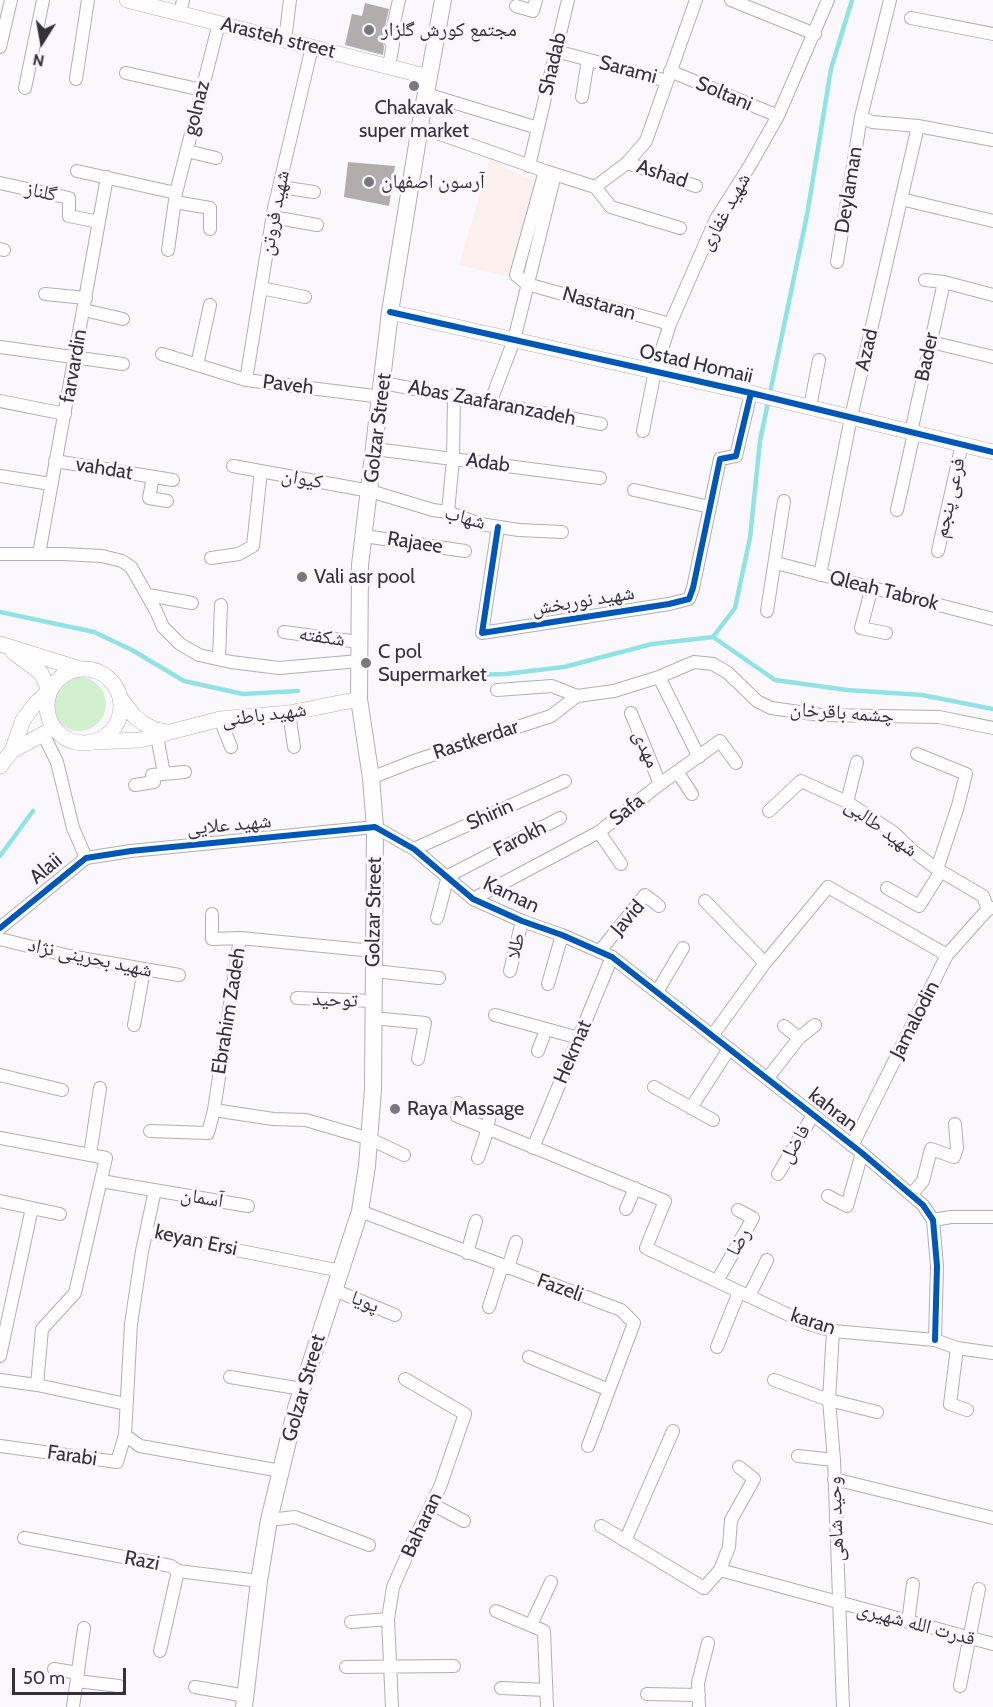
<!DOCTYPE html>
<html>
<head>
<meta charset="utf-8">
<style>
  body { margin:0 }
  #map { position:relative; width:993px; height:1707px; overflow:hidden; background:#faf8fc; font-family:Cabin,sans-serif }
  canvas { display:block }
  .north { position:absolute; left:12px; top:12px; width:60px; height:60px; -webkit-text-stroke:4px #f9f7fd; paint-order:stroke; rotate:191deg; font-size:16px; font-weight:700; line-height:24px; text-align:center; color:#34313c }
  .north::after { content:''; display:block; margin:auto; width:21px; height:27px; background:#34313c; clip-path:polygon(50% 0,100% 100%,50% 72%,0 100%) }
  .scale { position:absolute; left:12px; top:1668px; width:114px; height:27px; box-sizing:border-box; border:3px solid #34313c; border-top:0; padding-left:8px; font-size:18px; line-height:21px; white-space:nowrap; color:#34313c; -webkit-text-stroke:4px #f9f7fd; paint-order:stroke }
</style>
</head>
<body>
<div id="map">
<canvas width="993" height="1707"></canvas>
<div class="north">N</div>
<div class="scale">50 m</div>
</div>
<script>
const ctx = document.querySelector('canvas').getContext('2d');
ctx.lineJoin = 'round';
function fill(path, color) { ctx.fillStyle = color; ctx.fill(path, 'evenodd'); }
const poly = rows => new Path2D(rows.map(r => 'M' + r).join(''));
function trace(path, color, width, dash) { ctx.strokeStyle = color; ctx.lineWidth = width; ctx.lineCap = dash ? 'butt' : 'round'; ctx.setLineDash(dash || []); ctx.stroke(path); }
function drawText(font, color, halo, rows, align = 'center') {
  ctx.font = font + ' Cabin,"Noto Naskh Arabic",sans-serif'; ctx.lineWidth = 6; ctx.setLineDash([]); ctx.textBaseline = 'middle'; ctx.strokeStyle = halo; ctx.fillStyle = color; for (const [text, x, y, turn = 0] of rows) {
    ctx.save(); ctx.translate(x, y); ctx.rotate((+turn || 0) * Math.PI / 180); ctx.textAlign = isNaN(turn) ? turn : align; if (halo) ctx.strokeText(text, 0, 0); ctx.fillText(text, 0, 0); ctx.restore();
  }
}
fill(poly([
  [490,159,538,183,510,277,459,265]
]), '#fcf0ed');
fill(poly([
  '52 704a27 27 0 1 1 54 0a27 27 0 1 1-54 0Z'
]), '#d2efce');
trace(poly([
  [0,612,94,632,132,650,184,681,243,694,298,691],
  [713,637,735,608,750,538,760,441,807,215,831,69,852,0],
  [394,677,505,674,564,667,652,644,713,637,775,680,847,690,922,695,993,709],
  [0,856,33,811]
]), '#90e2e6', 4.5);
fill(poly([
  [365,3,389,9,382,39,384,47,383,55,345,45,352,14,362,16],
  [348,162,395,166,389,206,344,197]
]), '#b3acad');
const minor = poly([
  [731,0,815,34],
  [516,6,533,11,536,0],
  [180,14,183,0],
  [911,18,993,34],
  [285,40,290,0],
  [0,47,11,0],
  [556,51,667,81],
  [389,66,393,44,390,41,399,0],
  [670,71,778,116],
  [126,73,202,90],
  [76,79,88,0],
  [25,88,43,0],
  [426,94,538,128],
  [582,97,588,60],
  [861,117,872,122,918,126,993,140],
  [420,127,545,171,595,187],
  [187,151,216,158],
  [627,163,696,186],
  [529,166,568,0],
  [77,171,176,193],
  [545,171,516,275,527,284,670,324],
  [0,183,69,198,69,216,99,222],
  [280,187,314,192],
  [595,187,627,163,646,141,696,0],
  [595,187,611,207,680,228],
  [901,199,993,221],
  [175,202,210,208,210,229],
  [273,217,317,225],
  [0,249,4,250],
  [168,250,176,193,219,23],
  [837,262,861,117,890,0],
  [925,280,944,282,993,295],
  [261,288,305,297],
  [45,294,86,298],
  [84,310,123,319],
  [931,342,993,357],
  [0,347,123,364],
  [162,354,246,380,382,397],
  [197,365,210,305],
  [246,380,274,208,312,47],
  [383,383,601,424],
  [0,401,65,414],
  [490,403,514,340,555,174],
  [810,407,819,360],
  [643,431,655,371,670,324,716,219,749,167,778,116,828,0],
  [911,432,944,282],
  [375,449,600,478],
  [55,461,173,480],
  [233,466,370,491,433,510,448,512,480,524,519,530,562,532],
  [0,476,51,484],
  [153,477,149,498,167,501],
  [634,490,710,507],
  [897,510,914,433],
  [448,512,453,459,454,396],
  [498,527,482,633,669,604,689,599,693,588,720,459,736,456,751,393],
  [364,536,465,551],
  [938,551,962,444],
  [0,554,63,554,102,556,122,561,131,567,156,611,163,627,180,644,199,655,231,662,279,668,359,661],
  [39,554,107,177],
  [211,558,239,554,253,546,261,471],
  [776,563,993,619],
  [820,575,851,417,918,126],
  [872,587,861,628,886,633],
  [148,595,192,603],
  [767,611,784,501],
  [284,632,359,642],
  [219,659,221,605],
  [659,677,699,757],
  [497,690,552,686,577,696,614,691,659,677,694,662,713,664,728,673,757,701,771,708,821,715,939,717,993,728],
  [289,713,294,747],
  [631,713,660,784],
  [220,719,231,747],
  [43,734,57,762,73,828,86,858],
  [157,736,164,774],
  [917,754,966,774,958,806,937,869],
  [678,773,692,794],
  [371,778,414,761,551,716,577,696],
  [135,785,154,782,152,775,185,772],
  [847,802,857,762],
  [769,811,801,781,847,802,893,832,913,851,937,869,983,896,988,909],
  [599,832,621,864],
  [414,849,565,781],
  [887,888,919,906,941,871],
  [473,899,599,832,660,784,720,741,736,763],
  [705,901,765,963],
  [212,914,212,939,240,938],
  [437,918,448,876,560,818],
  [0,928,86,858,131,851,375,827,414,849,473,899,522,921,562,935,612,957,862,1153,923,1205,933,1220,937,1266,935,1340],
  [0,939,69,956,179,975],
  [374,951,240,938,214,1110,273,1119,306,1120,370,1139,404,1155],
  [600,951,645,895,659,906],
  [374,971,439,978],
  [510,971,522,921],
  [548,984,562,935],
  [657,992,683,948],
  [297,998,373,1001],
  [495,1015,579,1038],
  [373,1018,425,1023,418,1059],
  [134,1025,144,970],
  [784,1026,799,1038],
  [712,1036,765,963,828,887,947,955],
  [538,1051,546,1029],
  [0,1075,62,1090],
  [767,1079,799,1038,815,1025],
  [654,1087,713,1120],
  [458,1103,457,1116,665,1201,646,1248,806,1323,833,1331,935,1340,957,1348,993,1353],
  [691,1108,729,1049],
  [150,1131,208,1133,214,1110],
  [0,1138,106,1158,75,1293,42,1329,37,1385],
  [852,1146,947,955,988,909,993,908],
  [533,1148,612,957],
  [90,1155,100,1088],
  [478,1158,485,1138,491,1110],
  [778,1174,813,1115],
  [101,1181,248,1206],
  [155,1190,142,1251,131,1324,125,1435,140,1446,281,1471],
  [911,1195,923,1181,931,1149,954,1157,957,1148,955,1124],
  [828,1196,847,1206,862,1153],
  [0,1201,60,1214],
  [626,1209,635,1188],
  [360,1211,621,1310,634,1323,588,1446],
  [933,1220,951,1217,993,1217],
  [146,1232,341,1271],
  [467,1253,476,1221],
  [508,1268,516,1242],
  [717,1281,753,1218,738,1210],
  [334,1290,395,1315],
  [749,1296,767,1260],
  [489,1307,502,1266],
  [833,1331,829,1400,834,1460,843,1707],
  [717,1347,739,1292],
  [957,1348,950,1404,967,1410],
  [0,1356,32,1208],
  [529,1357,609,1390],
  [230,1377,302,1389],
  [0,1380,37,1385,126,1404],
  [774,1380,829,1400,877,1412],
  [0,1446,117,1462,125,1435],
  [798,1456,834,1460],
  [834,1479,993,1518],
  [432,1504,464,1521],
  [269,1520,295,1517,369,1545],
  [601,1526,704,1588,720,1570,993,1644],
  [24,1538,171,1566,178,1571,259,1581],
  [625,1541,673,1431],
  [720,1570,729,1547,731,1520,754,1479,739,1467],
  [496,1611,544,1631,547,1707],
  [351,1622,388,1619],
  [908,1622,913,1584],
  [531,1625,551,1582],
  [160,1651,178,1571],
  [346,1667,454,1666],
  [54,1669,78,1673],
  [77,1681,119,1686],
  [960,1686,979,1589],
  [195,1687,246,1696],
  [501,1688,546,1690],
  [647,1694,699,1695],
  [73,1707,84,1628],
  [392,1707,388,1619,393,1587,412,1544,440,1487,465,1414,405,1379],
  [699,1707,698,1683,708,1643]
]);
const tertiary = poly([
  [127,0,429,77],
  [390,312,751,393,993,452],
  [0,644,80,669],
  [13,652,41,673,49,690],
  '47 706a37 37 0 1 1 74 0a37 37 0 1 1-74 0Z',
  [120,698,134,716,143,723,155,730,167,732],
  [94,742,140,740,220,719,289,713,359,699],
  [12,751,23,720,35,704,48,692],
  [0,766,12,751,54,728]
]);
const secondary = poly([
  [244,1707,259,1581,269,1520,296,1408,360,1211,367,1166,373,1089,375,827,371,778,359,699,360,565,390,312,421,120,443,0]
]);
trace(minor, '#b1afb6', 14);
trace(tertiary, '#b1afb6', 16);
trace(secondary, '#b1afb6', 18);
trace(minor, '#fefeff', 12);
trace(tertiary, '#fefeff', 15);
trace(secondary, '#fefeff', 16);
trace(poly([
  [390,312,751,393,993,452],
  [498,527,482,633,669,604,689,599,693,588,720,459,736,456,751,393],
  [0,928,86,858,131,851,375,827,414,849,473,899,522,921,562,935,612,957,862,1153,923,1205,933,1220,937,1266,935,1340]
]), '#0057b8', 6);
for (const [x, y, r, color] of [
  [369,30,6,"#79777f"],
  [414,86,6,"#79777f"],
  [369,182,6,"#79777f"],
  [302,577,6,"#79777f"],
  [366,663,6,"#79777f"],
  [395,1109,6,"#79777f"]
]) { const dot = new Path2D(); dot.arc(x, y, r, 0, 2 * Math.PI); ctx.fillStyle = color; ctx.fill(dot); trace(dot, '#f9f7fd', 2); }
drawText('20px', '#34313c', '#f9f7fd', [
  ["مجتمع کورش گلزار",381,30],
  ["Chakavak",414,108,"center"],
  ["super market",414,131,"center"],
  ["آرسون اصفهان",381,182],
  ["Vali asr pool",314,577],
  ["C pol",378,652],
  ["Supermarket",378,675],
  ["Raya Massage",407,1109]
], 'left');
drawText('20px', '#34313c', '#f9f7fd', [
  ["Arasteh street",278,38,14],
  ["Shadab",553,64,-77],
  ["Sarami",628,70,15],
  ["Soltani",724,94,23],
  ["golnaz",197,108,-76],
  ["Ashad",662,174,18],
  ["Deylaman",849,190,-81],
  ["گلناز",41,192,13],
  ["شهید غفاری",725,212,-61],
  ["شهید فروتن",275,213,-79],
  ["Nastaran",599,304,16],
  ["Azad",867,350,-77],
  ["Bader",927,357,-78],
  ["Ostad Homaii",696,364,13],
  ["farvardin",74,366,-80],
  ["Paveh",288,385,7],
  ["Abas Zaafaranzadeh",492,403,11],
  ["Golzar Street",378,428,-83],
  ["Adab",488,463,8],
  ["vahdat",104,469,9],
  ["کیوان",302,479,10],
  ["فرعی پنجم",950,498,-77],
  ["شهاب",465,518,15],
  ["Rajaee",415,543,9],
  ["Qleah Tabrok",884,591,14],
  ["شهید نوربخش",583,601,-9],
  ["شکفته",322,637,8],
  ["چشمه باقرخان",842,713,4],
  ["شهید باطنی",264,715,-7],
  ["Rastkerdar",476,740,-18],
  ["مهدی",646,749,67],
  ["Safa",627,810,-39],
  ["Shirin",490,815,-24],
  ["شهید علایی",229,825,-5],
  ["شهید طالبی",881,828,36],
  ["Farokh",520,839,-27],
  ["Alaii",46,869,-40],
  ["Kaman",511,895,25],
  ["Golzar Street",374,912,-89],
  ["Javid",628,918,-49],
  ["طلا",516,946,-77],
  ["شهید بحرینی نژاد",90,958,12],
  ["توحید",335,1000,2],
  ["Ebrahim Zadeh",229,1011,-81],
  ["Jamalodin",915,1020,-63],
  ["Hekmat",573,1052,-67],
  ["kahran",833,1110,38],
  ["فاضل",795,1144,-59],
  ["آسمان",202,1198,9],
  ["keyan Ersi",196,1241,12],
  ["رضا",739,1242,-60],
  ["Fazeli",560,1288,20],
  ["پویا",365,1302,22],
  ["karan",813,1322,18],
  ["Golzar Street",304,1388,-74],
  ["Farabi",72,1456,8],
  ["وحید شاهی",836,1519,-92],
  ["Baharan",422,1525,-65],
  ["Razi",142,1561,11],
  ["قدرت الله شهیری",916,1624,15]
]);
</script>
</body>
</html>
